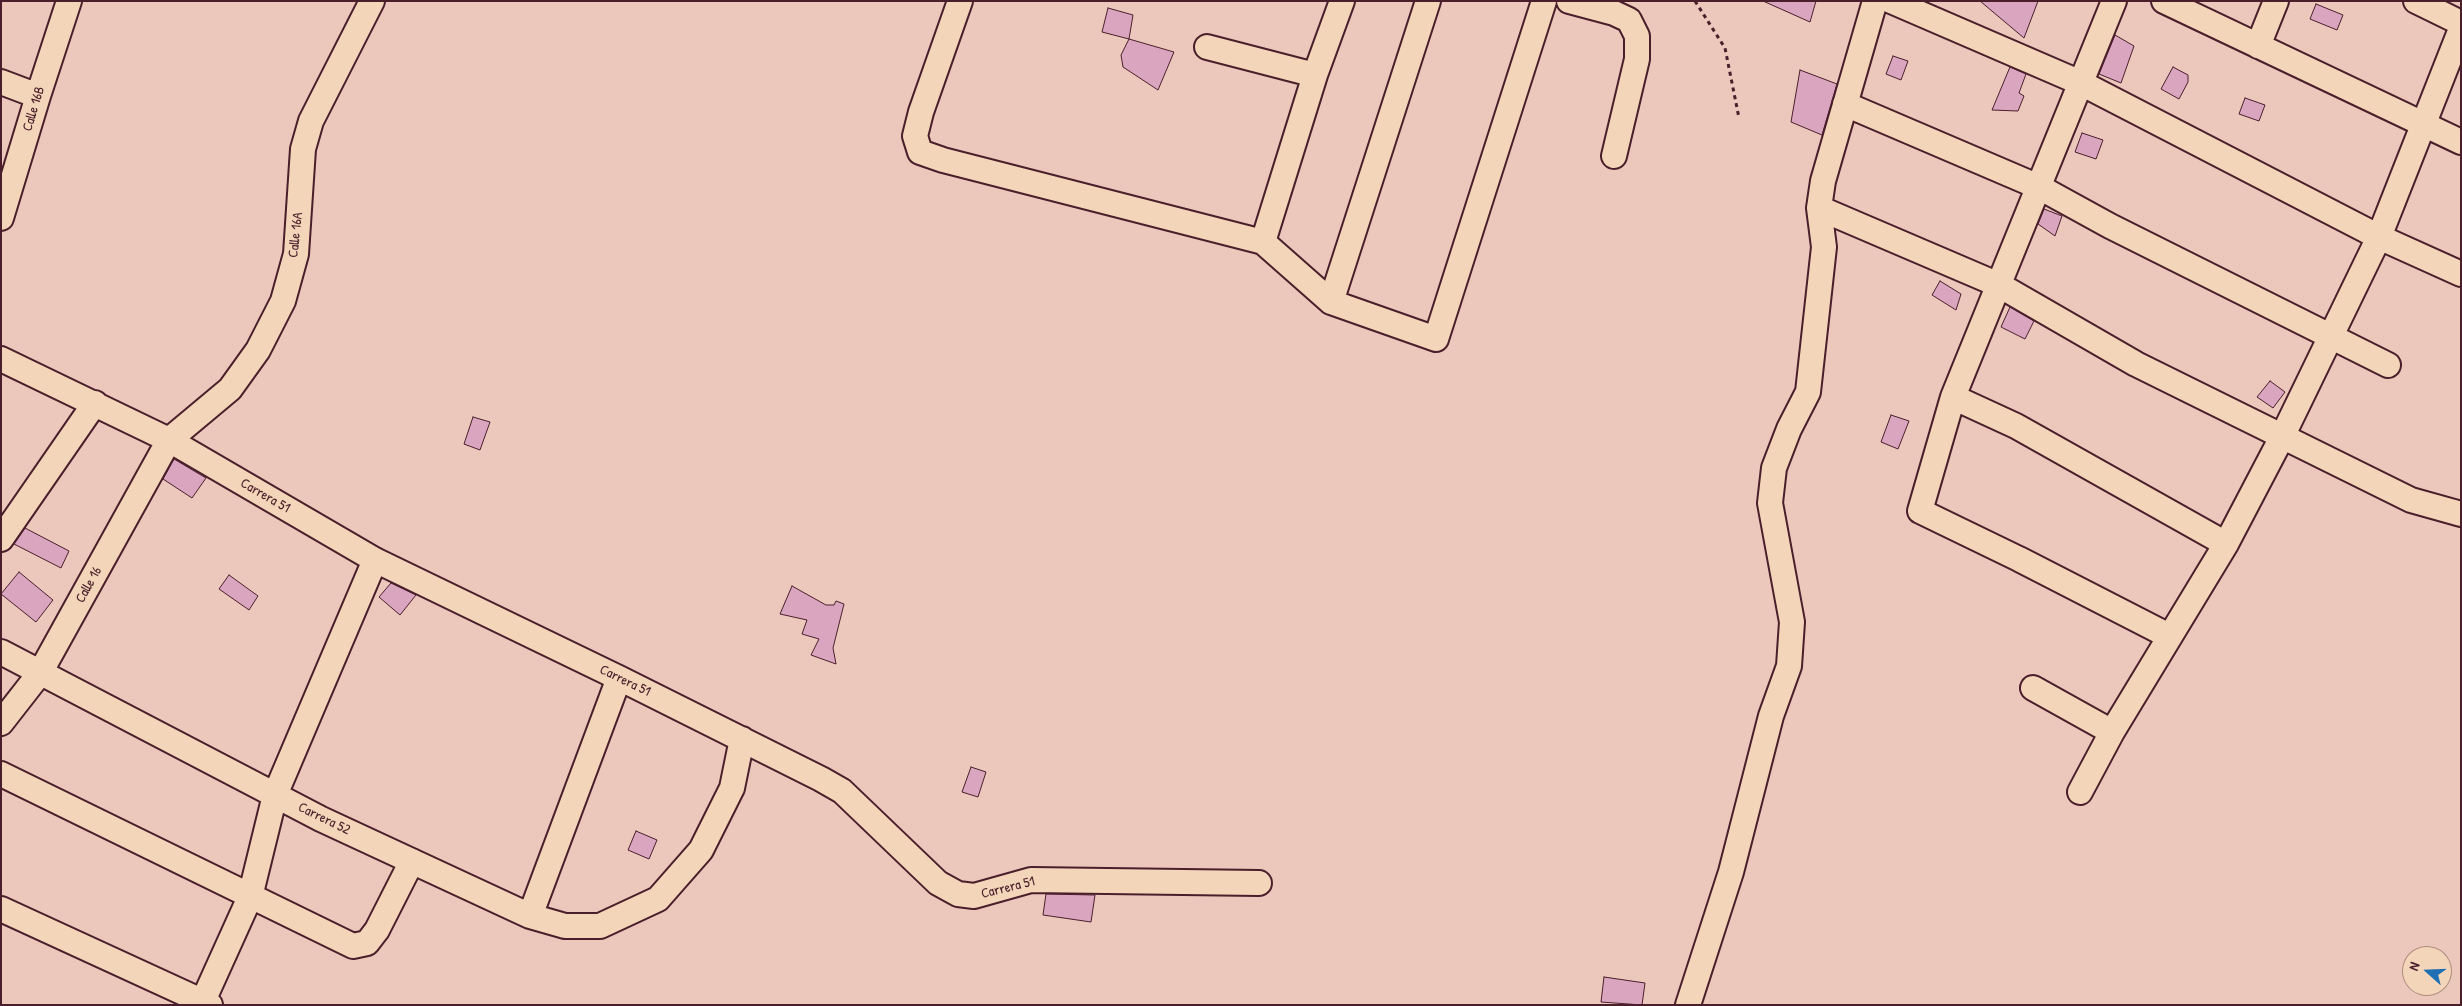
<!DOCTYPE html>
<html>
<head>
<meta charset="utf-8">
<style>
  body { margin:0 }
  #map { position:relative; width:2462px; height:1006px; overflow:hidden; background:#ecc7bb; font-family:"Patrick Hand",sans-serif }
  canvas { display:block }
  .frame { position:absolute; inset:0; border:2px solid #4a1f2b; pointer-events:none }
  .north { position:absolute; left:2402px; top:946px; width:50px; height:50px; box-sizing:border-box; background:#f3d6b9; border:1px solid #af8d80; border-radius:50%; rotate:290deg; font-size:14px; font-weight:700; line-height:20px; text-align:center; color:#4a1f2b }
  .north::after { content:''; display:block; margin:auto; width:18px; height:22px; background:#1f6fb2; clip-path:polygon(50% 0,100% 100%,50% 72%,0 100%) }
</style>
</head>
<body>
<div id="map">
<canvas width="2462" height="1006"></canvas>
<div class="frame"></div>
<div class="north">N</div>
</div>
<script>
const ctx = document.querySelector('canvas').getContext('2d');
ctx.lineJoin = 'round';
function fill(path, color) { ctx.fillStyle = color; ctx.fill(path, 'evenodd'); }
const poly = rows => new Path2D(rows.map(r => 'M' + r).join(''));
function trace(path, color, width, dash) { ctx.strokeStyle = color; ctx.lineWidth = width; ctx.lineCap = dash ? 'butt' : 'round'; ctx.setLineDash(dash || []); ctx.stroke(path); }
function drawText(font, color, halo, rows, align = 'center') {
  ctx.font = font + ' "Patrick Hand",sans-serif'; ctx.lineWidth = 4; ctx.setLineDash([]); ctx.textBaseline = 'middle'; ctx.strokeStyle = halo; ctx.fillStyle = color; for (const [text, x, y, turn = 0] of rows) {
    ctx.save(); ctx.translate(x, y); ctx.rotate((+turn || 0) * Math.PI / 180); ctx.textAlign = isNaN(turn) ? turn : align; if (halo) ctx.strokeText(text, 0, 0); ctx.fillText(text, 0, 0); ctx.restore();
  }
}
const building = poly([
  [1763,1,1816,1,1810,22,1763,1],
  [1980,1,2038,1,2024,38,1980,1],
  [2316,4,2343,15,2337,30,2310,19,2316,4],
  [1108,8,1133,15,1129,39,1102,32,1108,8],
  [2115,35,2134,46,2121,83,2099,74,2115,35],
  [1129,39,1174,52,1158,90,1123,67,1121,55,1129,39],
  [1893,56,1908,61,1901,80,1886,74,1893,56],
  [2010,67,2026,74,2019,93,2024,96,2018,111,1992,110,2010,67],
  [2173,67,2188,75,2188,82,2179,99,2161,89,2173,67],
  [1800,70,1837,84,1822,135,1791,122,1800,70],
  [2245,98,2265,105,2259,121,2239,114,2245,98],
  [2082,133,2103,140,2096,159,2075,152,2082,133],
  [2044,209,2062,216,2055,236,2038,224,2044,209],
  [1940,281,1961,294,1956,310,1932,295,1940,281],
  [2010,307,2034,321,2025,339,2001,327,2010,307],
  [2270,381,2285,392,2273,408,2257,397,2270,381],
  [1891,415,1909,421,1898,449,1881,442,1891,415],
  [473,417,490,422,480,450,464,444,473,417],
  [174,459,206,478,192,498,163,479,174,459],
  [25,528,69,551,61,568,14,544,25,528],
  [19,572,53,600,36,622,1,594,19,572],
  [229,575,258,596,249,610,219,589,229,575],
  [391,583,416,595,400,615,379,597,391,583],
  [792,586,826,605,834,605,836,601,844,604,833,648,836,664,811,655,819,639,802,634,807,620,780,614,792,586],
  [971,767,986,772,978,797,962,792,971,767],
  [636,831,657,840,649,859,628,850,636,831],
  [1046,894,1095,895,1091,922,1043,915,1046,894],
  [1604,977,1645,983,1642,1005,1601,1002,1604,977]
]);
fill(building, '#daa5bf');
trace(building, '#4a1f2b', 1);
const minor = poly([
  [960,1,921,112,915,136,920,152,943,160,1263,242,1331,302,1436,339,1544,1],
  [1569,1,1614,13,1629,20,1637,36,1637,59,1614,156],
  [1891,1,2081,83,2379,237,2461,274],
  [2114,1,1953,397,1920,511,2019,559,2169,636],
  [2164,1,2461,142],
  [2416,1,2461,23],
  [2258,46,2276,1],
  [1207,47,1315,75],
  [1,82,38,96],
  [1845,104,2039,187,2110,226,2388,365],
  [1819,208,1999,285,2136,364,2411,500,2461,514],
  [1,218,38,96,69,1],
  [1263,242,1315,75,1342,1],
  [1331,302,1428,1],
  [1,359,169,440,375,560,619,678,821,779,842,791,938,883,958,894,974,896,1031,880,1259,883],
  [1953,397,2016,426,2226,544],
  [1,539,95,403],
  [1,652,321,819,530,916,565,926,600,926,658,899,701,850,732,788,742,739],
  [2033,688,2112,732],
  [1,723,40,673,169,440,230,389,258,350,283,301,296,254,303,149,311,121,372,1],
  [1,774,353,946,367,943,377,930,412,861],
  [2080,792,2112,732,2226,544,2282,437,2379,237,2461,29],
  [1,909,210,1005],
  [530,916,619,678],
  [203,1001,250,897,275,795,375,560],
  [1688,1005,1731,872,1771,716,1789,666,1792,622,1770,503,1774,468,1789,429,1808,392,1824,247,1819,208,1823,181,1875,1]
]);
trace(minor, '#4a1f2b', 28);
trace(poly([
  [1695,1,1725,48,1739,118]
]), '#4a1f2b', 3, [4, 4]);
trace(minor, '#f3d6b9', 24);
drawText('14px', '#4a1f2b', '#f3d6b9', [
  ["Calle 16B",34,109,-73],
  ["Calle 16A",296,235,-84],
  ["Carrera 51",265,496,30],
  ["Calle 16",89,585,-61],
  ["Carrera 51",625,681,26],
  ["Carrera 52",324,819,26],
  ["Carrera 51",1008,888,-14]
]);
</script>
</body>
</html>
